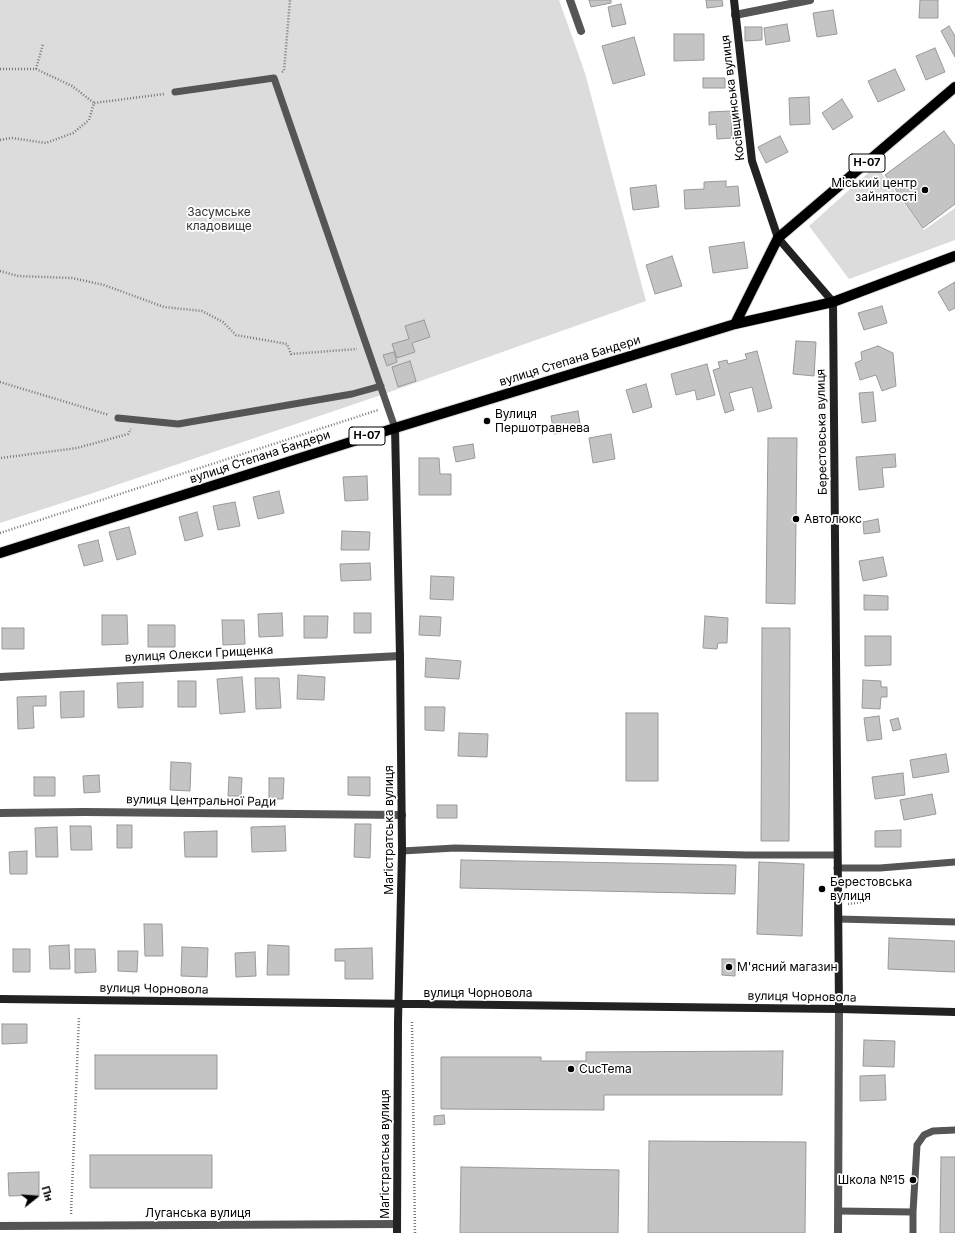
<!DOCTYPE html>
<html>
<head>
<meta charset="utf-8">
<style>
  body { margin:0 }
  #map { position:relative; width:955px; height:1233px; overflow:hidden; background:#fff; font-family:Inter,sans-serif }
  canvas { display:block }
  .north { position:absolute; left:16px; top:1177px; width:40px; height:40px; -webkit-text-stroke:3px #fff; paint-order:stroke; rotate:73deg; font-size:11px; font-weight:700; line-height:16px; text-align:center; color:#000 }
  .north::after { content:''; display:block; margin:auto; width:14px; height:18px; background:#000; clip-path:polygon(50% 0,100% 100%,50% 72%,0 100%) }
</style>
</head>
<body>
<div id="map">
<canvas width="955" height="1233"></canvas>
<div class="north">Пн</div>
</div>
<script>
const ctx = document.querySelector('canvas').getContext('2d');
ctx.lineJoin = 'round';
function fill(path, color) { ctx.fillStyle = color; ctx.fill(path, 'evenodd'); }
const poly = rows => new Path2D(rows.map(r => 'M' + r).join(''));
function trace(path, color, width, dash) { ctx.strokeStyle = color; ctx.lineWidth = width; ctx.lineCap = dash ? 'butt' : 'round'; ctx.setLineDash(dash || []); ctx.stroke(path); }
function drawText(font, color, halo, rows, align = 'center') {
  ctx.font = font + ' Inter,sans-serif'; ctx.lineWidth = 3.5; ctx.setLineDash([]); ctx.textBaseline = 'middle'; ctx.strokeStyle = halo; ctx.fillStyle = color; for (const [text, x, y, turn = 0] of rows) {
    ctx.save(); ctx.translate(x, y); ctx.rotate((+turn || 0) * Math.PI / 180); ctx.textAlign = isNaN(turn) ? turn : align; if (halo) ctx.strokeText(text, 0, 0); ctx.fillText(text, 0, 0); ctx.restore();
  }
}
fill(poly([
  [0,0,559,0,585,73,646,301,384,394,93,493,0,523],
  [876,166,924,230,955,208,955,240,849,279,809,226]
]), '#dcdcdc');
const building = poly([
  [589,0,611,0,611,3,591,7,589,0],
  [706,0,722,0,723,6,707,8,706,0],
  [920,0,938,0,938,18,919,18,920,0],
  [621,4,626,24,612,27,608,7,621,4],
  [833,10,837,34,817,37,813,13,833,10],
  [787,24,790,41,766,45,764,28,787,24],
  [949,26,955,36,955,57,941,31,949,26],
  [745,27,762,27,762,40,745,41,745,27],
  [674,34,704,34,704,60,674,61,674,34],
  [634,37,645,75,613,84,602,46,634,37],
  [935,48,945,72,926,80,916,56,935,48],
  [895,69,905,90,878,102,868,81,895,69],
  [703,78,725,78,725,88,703,88,703,78],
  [809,97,810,124,790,125,789,98,809,97],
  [842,99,853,117,833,130,822,113,842,99],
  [731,111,732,138,717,139,716,124,709,125,709,112,731,111],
  [944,131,955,146,955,204,923,228,885,175,944,131],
  [780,136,788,152,766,163,758,147,780,136],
  [726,181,726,187,738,186,740,206,685,209,684,190,704,189,704,182,726,181],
  [656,185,659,207,633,210,630,188,656,185],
  [744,242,748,268,713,273,709,247,744,242],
  [672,256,682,286,655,294,646,265,672,256],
  [955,282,955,308,949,311,938,292,955,282],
  [882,306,887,323,864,330,858,313,882,306],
  [424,320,430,337,412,343,415,352,397,358,392,344,409,339,405,326,424,320],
  [796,341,816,342,814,376,793,374,796,341],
  [878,346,893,353,896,386,882,391,876,375,860,380,855,363,862,360,861,352,878,346],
  [757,351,772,408,758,412,752,387,729,393,734,410,725,413,713,370,720,368,718,362,727,360,728,364,747,359,745,354,757,351],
  [394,352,397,362,387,366,383,355,394,352],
  [410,361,416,381,398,387,392,367,410,361],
  [707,364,715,395,697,400,695,390,676,395,671,374,707,364],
  [646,384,652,407,633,413,626,390,646,384],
  [873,392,876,421,862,423,859,393,873,392],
  [578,411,581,430,554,434,551,416,578,411],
  [611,434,615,459,593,463,589,438,611,434],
  [768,438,797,438,795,604,766,603,768,438],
  [473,444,475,458,456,462,453,447,473,444],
  [895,454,896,467,882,468,884,487,859,490,856,457,895,454],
  [419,458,439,458,440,474,451,474,451,495,419,495,419,458],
  [367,476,368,500,345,501,343,477,367,476],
  [279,491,284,513,258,519,253,497,279,491],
  [235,502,240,526,218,530,213,506,235,502],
  [197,512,203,536,185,541,179,517,197,512],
  [878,519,880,532,864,534,863,522,878,519],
  [129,527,136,554,117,560,109,532,129,527],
  [342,531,370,532,369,550,341,550,342,531],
  [98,540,103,561,84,566,78,545,98,540],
  [883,557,887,576,863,581,859,561,883,557],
  [370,563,371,580,341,581,340,564,370,563],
  [431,576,454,577,453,600,430,599,431,576],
  [864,595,888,596,888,610,864,610,864,595],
  [282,613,283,636,259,637,258,614,282,613],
  [354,613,371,613,371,633,354,633,354,613],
  [102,615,127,615,128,644,102,645,102,615],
  [304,616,328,616,327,638,304,638,304,616],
  [420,616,441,617,440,636,419,635,420,616],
  [705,616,728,618,727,643,718,643,717,649,703,648,705,616],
  [222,620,244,620,245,644,223,645,222,620],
  [148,625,175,625,175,647,148,647,148,625],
  [2,628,24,628,24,649,2,649,2,628],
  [762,628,790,628,789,841,761,841,762,628],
  [865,636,891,636,891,665,865,666,865,636],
  [426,658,461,661,459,679,425,677,426,658],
  [298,675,325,677,324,700,297,699,298,675],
  [242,677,245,712,220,714,217,679,242,677],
  [255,678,279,678,281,708,256,709,255,678],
  [863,680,881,681,881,687,887,687,887,697,881,697,880,709,862,708,863,680],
  [178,681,196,681,196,707,178,707,178,681],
  [143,682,143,707,118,708,117,683,143,682],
  [84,691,84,717,61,718,60,692,84,691],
  [46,696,46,706,33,706,34,728,18,729,17,697,46,696],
  [425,707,445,707,444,731,425,730,425,707],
  [626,713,658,713,658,781,626,781,626,713],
  [879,716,882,739,867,741,864,718,879,716],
  [898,718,901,729,893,731,890,720,898,718],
  [459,733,488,734,487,757,458,756,459,733],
  [946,754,949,772,913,778,910,760,946,754],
  [171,762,191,763,190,791,170,790,171,762],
  [903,773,905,795,875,799,872,777,903,773],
  [99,775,100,792,84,793,83,776,99,775],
  [34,777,55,777,55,796,34,796,34,777],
  [229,777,242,778,241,796,228,796,229,777],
  [348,777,370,777,370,796,348,795,348,777],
  [269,778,284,778,283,799,269,799,269,778],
  [932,794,936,814,904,820,900,800,932,794],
  [437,805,457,805,457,818,437,818,437,805],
  [355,824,371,824,370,858,354,857,355,824],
  [117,825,132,825,132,848,117,848,117,825],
  [70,826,91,826,92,850,71,850,70,826],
  [285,826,286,851,252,852,251,827,285,826],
  [57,827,58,857,36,857,35,828,57,827],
  [901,830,901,847,875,847,875,831,901,830],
  [217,831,217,857,185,857,184,832,217,831],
  [27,851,27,874,10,874,9,852,27,851],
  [461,860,736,865,735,894,460,888,461,860],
  [759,862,804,864,802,936,757,934,759,862],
  [144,924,162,924,163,956,145,956,144,924],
  [889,938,955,941,955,972,888,969,889,938],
  [69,945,70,969,50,969,49,946,69,945],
  [268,945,289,946,289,975,267,975,268,945],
  [182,947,208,948,207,977,181,976,182,947],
  [372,948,373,979,345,979,345,961,335,961,335,949,372,948],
  [13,949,30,949,30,972,13,972,13,949],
  [75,949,95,949,96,972,75,973,75,949],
  [118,951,138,951,137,972,118,971,118,951],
  [255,952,256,976,236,977,235,953,255,952],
  [722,959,735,959,735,976,722,975,722,959],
  [2,1024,27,1024,27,1043,2,1044,2,1024],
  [864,1040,895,1041,894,1067,863,1066,864,1040],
  [783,1051,782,1095,604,1095,604,1110,441,1109,441,1057,541,1057,541,1061,586,1061,586,1052,783,1051],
  [95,1055,217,1055,217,1089,95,1089,95,1055],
  [885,1075,886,1100,860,1101,860,1076,885,1075],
  [444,1115,445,1124,434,1125,434,1116,444,1115],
  [649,1141,806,1142,805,1233,648,1233,649,1141],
  [90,1155,212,1155,212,1188,90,1188,90,1155],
  [941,1157,955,1157,955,1233,940,1233,941,1157],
  [461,1167,619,1170,618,1233,460,1233,461,1167],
  [39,1172,39,1195,9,1196,8,1173,39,1172]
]);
fill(building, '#c4c4c4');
trace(building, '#999', 1);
const primary = poly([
  [735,324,778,238,955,87],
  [0,553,395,428,735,324,833,302,955,256]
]);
trace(primary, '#dbdbdb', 12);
trace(poly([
  [0,69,36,69,72,86,94,103],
  [36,69,43,44],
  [282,72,284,71,290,0],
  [0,140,12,138,46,143,73,133,89,120,94,103,164,94],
  [0,271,18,276,72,278,104,285,164,307,202,311,223,322,236,335,287,344,291,354,357,349],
  [0,382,109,415],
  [1,458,77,448,128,434,131,429],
  [0,533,378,410],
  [848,904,863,902],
  [412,1022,415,1233],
  [71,1214,79,1017]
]), '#777', 2.5, [1, 2]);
trace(poly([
  [175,92,274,78,395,428],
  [118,418,178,424,352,394,381,386],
  [402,851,455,848,747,855,837,855],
  [837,868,880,868,955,862],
  [838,919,955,922],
  [838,1211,913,1212,917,1145,924,1135,933,1131,955,1130],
  [913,1212,913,1233]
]), '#555', 7);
trace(poly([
  [570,0,581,31],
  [735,15,810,0],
  [0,677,400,656],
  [0,813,85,812,402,815],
  [0,1226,397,1224],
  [838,1233,839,1009]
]), '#555', 8);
trace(poly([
  [734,0,752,161,778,238,833,302,839,1009],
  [395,428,400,656,402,851,398,1022,397,1233],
  [0,999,839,1009,955,1012]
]), '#222', 8);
trace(primary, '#000', 10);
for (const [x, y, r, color] of [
  [925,190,4,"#000"],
  [487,421,4,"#000"],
  [796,519,4,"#000"],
  [822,889,4,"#000"],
  [729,967,4,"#000"],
  [571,1069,4,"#000"],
  [913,1180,4,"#000"]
]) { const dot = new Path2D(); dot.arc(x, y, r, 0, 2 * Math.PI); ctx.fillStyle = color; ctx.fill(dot); trace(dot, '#fff', 1.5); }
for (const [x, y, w] of [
  [867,163,36],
  [367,436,36]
]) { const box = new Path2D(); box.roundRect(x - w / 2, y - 9, w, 18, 3); ctx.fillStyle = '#fff'; ctx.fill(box); trace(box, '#000', 1); }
drawText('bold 11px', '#000', null, [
  ["Н-07",867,163],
  ["Н-07",367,436]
]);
drawText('12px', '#000', '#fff', [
  ["Косівщинська вулиця",733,98,-97],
  ["вулиця Степана Бандери",570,361,-17],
  ["Берестовська вулиця",822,432,-91],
  ["вулиця Степана Бандери",260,457,-18],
  ["вулиця Олекси Грищенка",199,654,-3],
  ["вулиця Центральної Ради",201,801,1],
  ["Маґістратська вулиця",389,830,-90],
  ["вулиця Чорновола",154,989,1],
  ["вулиця Чорновола",478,993],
  ["вулиця Чорновола",802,997,1],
  ["Маґістратська вулиця",385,1154,-90],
  ["Луганська вулиця",198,1213]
]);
drawText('12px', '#000', '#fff', [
  ["Міський центр",917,183,"right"],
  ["зайнятості",917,197,"right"],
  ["Вулиця",495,414],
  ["Першотравнева",495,428],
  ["Автолюкс",804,519],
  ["Берестовська",830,882],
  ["вулиця",830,896],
  ["М'ясний магазин",737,967],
  ["CucTema",579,1069],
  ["Школа №15",905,1180,"right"]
], 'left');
drawText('12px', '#333', '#fff', [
  ["Засумське",219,212],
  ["кладовище",219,226]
]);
</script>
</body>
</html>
